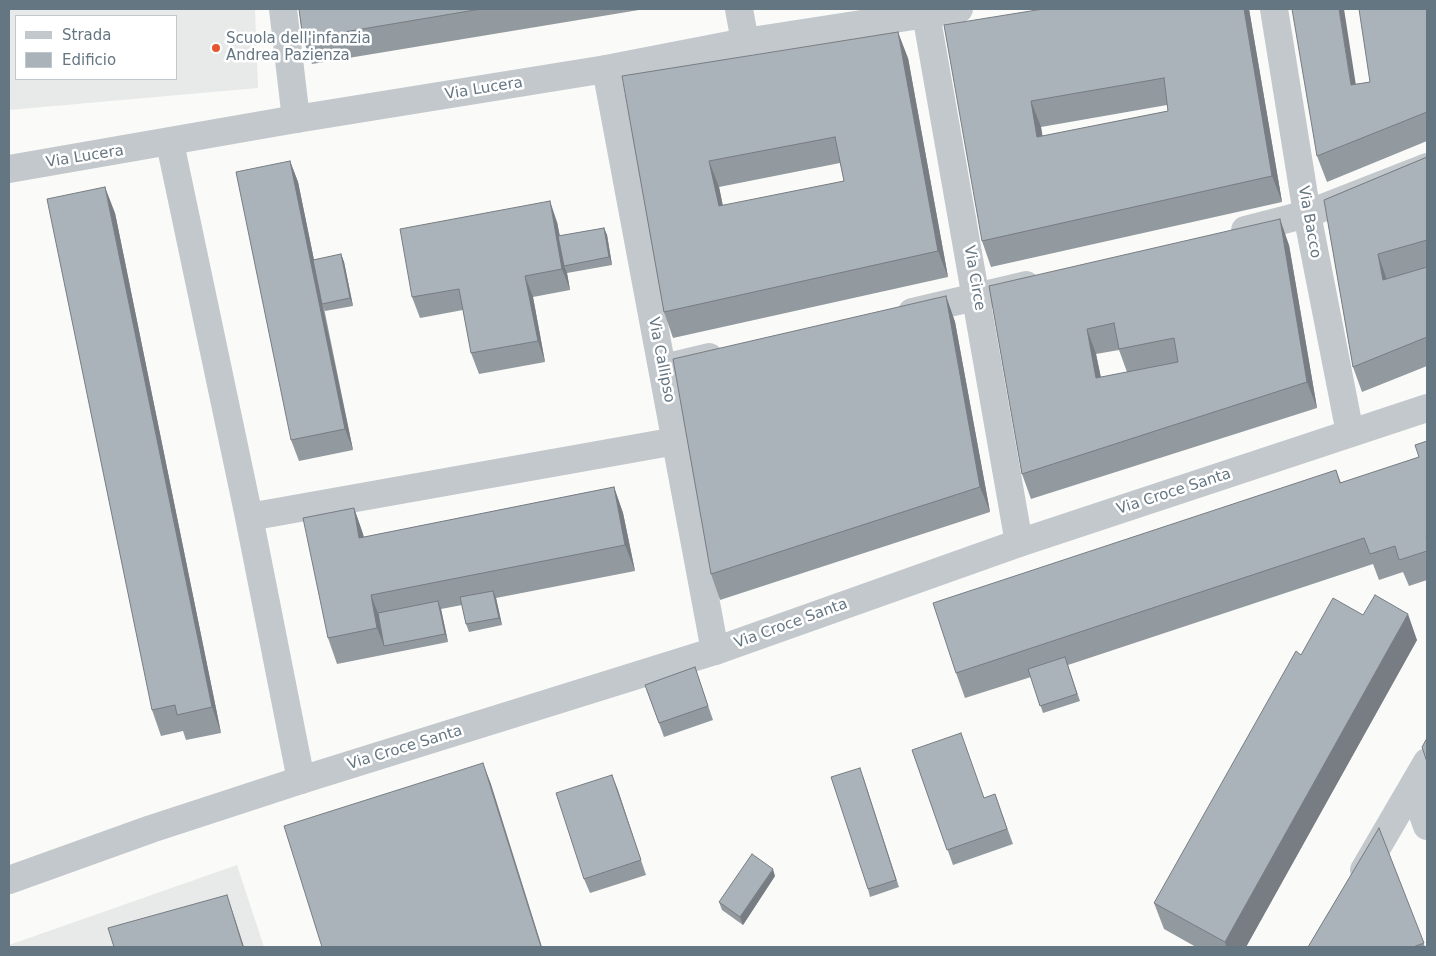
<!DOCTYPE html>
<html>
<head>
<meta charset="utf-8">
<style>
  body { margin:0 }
  #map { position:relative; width:1436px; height:956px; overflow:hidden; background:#fafaf8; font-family:"DejaVu Sans",sans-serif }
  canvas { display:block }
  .frame { position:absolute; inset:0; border:10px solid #657683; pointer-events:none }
  .legend { position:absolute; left:15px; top:15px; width:162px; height:65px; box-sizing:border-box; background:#fff; border:1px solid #c1c8cd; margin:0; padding:6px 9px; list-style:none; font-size:15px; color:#657683 }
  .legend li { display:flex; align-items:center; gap:10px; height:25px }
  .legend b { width:25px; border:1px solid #c1c8cd }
</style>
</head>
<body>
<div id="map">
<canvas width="1436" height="956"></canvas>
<div class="frame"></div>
<ul class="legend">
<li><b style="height:6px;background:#c3c8cc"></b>Strada</li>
<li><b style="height:14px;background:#aab3b9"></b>Edificio</li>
</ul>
</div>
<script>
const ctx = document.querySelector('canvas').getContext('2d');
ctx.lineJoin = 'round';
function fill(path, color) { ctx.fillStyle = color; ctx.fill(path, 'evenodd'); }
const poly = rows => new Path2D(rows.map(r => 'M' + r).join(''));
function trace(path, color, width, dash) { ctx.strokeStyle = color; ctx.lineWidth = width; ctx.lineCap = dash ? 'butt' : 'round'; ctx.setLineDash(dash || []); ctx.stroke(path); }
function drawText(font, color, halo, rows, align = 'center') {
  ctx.font = font + ' "DejaVu Sans",sans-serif'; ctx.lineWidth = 5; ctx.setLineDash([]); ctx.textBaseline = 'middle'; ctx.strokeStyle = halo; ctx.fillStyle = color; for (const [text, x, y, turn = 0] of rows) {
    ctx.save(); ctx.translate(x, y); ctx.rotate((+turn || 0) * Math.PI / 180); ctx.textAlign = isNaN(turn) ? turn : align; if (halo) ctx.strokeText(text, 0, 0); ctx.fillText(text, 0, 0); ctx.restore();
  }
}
fill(poly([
  [9,9,255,9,258,88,9,110],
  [16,16,176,16,176,79,16,79],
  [237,865,264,947,9,947,9,945]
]), '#e8e9e9');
trace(poly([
  [283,9,296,119],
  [739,9,745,42],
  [1274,9,1307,214,1350,433],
  [926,14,1019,543],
  [606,69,715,651],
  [170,143,249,517,301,780],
  [1245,230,1307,214,1427,167],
  [912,312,1026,285],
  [663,368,709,357],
  [249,517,676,441],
  [1413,787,1427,826],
  [1364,870,1427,762]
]), '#c3c8cc', 28);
trace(poly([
  [9,169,296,119,606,69,745,42,959,9],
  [9,880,151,829,301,780,715,651,1019,543,1427,408]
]), '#c3c8cc', 28);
fill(poly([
  [299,9,645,9,312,64,303,39],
  [1043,9,1249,9,1282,202,991,267,982,241],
  [1167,105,1168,111,1042,136,1041,127],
  [1427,9,1427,141,1327,182,1317,156,1356,84,1370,82],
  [908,58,948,277,673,338,664,312,622,76],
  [840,163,844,181,723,206,719,187],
  [1427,157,1427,366,1362,392,1353,367,1324,200],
  [290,161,298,182,314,260,341,254,344,262,353,306,325,311,324,308,353,450,299,461,291,440],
  [115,213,221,733,186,740,183,731,161,736,152,710],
  [557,222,560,236,604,228,607,235,612,265,567,273,570,290,533,297,545,362,479,374,471,353,463,310,420,318,412,297],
  [1289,245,1317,408,1031,499,1022,474,989,286],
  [1119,350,1127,372,1101,377,1096,354],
  [946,296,955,322,990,512,720,600,711,574],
  [1427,441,1427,580,1409,586,1403,572,1379,580,1373,564,1068,665,1080,701,1043,713,1031,677,965,698,956,673,1336,470,1341,483,1419,457],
  [614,487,623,513,635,571,496,598,502,625,469,632,466,624,462,605,441,609,448,642,337,664,328,638,354,508,364,537],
  [1363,615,1417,640,1246,947,1196,947,1164,929,1154,903,1301,655],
  [695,667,713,720,664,737,645,685],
  [912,750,984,798,995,794,1013,844,953,865],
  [612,775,646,875,590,893,584,879],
  [863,776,899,887,870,897,868,889],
  [1379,828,1425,947,1308,947],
  [775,876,743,925,722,910,719,902]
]), '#929a9f');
fill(poly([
  [1244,9,1249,9,1282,202,1272,176],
  [1339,9,1344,9,1360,111,1351,85],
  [898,32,908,58,948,277,938,251],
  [1031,101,1041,127,1047,162,1037,137],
  [290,161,298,182,323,304,322,304,353,450,345,429],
  [709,161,719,187,728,232,719,206],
  [105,187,115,213,221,733,212,707],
  [550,201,557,222,565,265,564,266,567,273,570,290,562,269],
  [1280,219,1289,245,1317,408,1307,382],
  [604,228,607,235,612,265,609,257],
  [341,254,344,262,353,306,350,298],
  [1378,254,1387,280,1383,280],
  [525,276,533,297,545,362,538,341],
  [946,296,955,322,990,512,980,487],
  [1087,329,1096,354,1106,404,1096,378],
  [614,487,623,513,635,571,625,545],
  [354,508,363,534,369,564,359,538],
  [493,591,496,598,502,625,499,618],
  [371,595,381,621,384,646,377,628],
  [438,601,441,609,448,642,445,634],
  [1408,614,1417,640,1246,947,1226,947,1225,942],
  [483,763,491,784,542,947,541,947],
  [612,775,618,790,646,875,641,860],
  [773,869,775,876,743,925,740,917],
  [227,895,234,916,244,947,243,947]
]), '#777d82');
const building = poly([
  [299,9,481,9,303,39,299,9],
  [1043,9,1244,9,1272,176,982,241,944,25,1043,9],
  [1164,78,1168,111,1037,137,1031,101,1164,78],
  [1292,9,1339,9,1351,85,1370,82,1359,9,1427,9,1427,112,1317,156,1292,9],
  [898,32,938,251,664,312,622,76,898,32],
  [835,137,844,181,719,206,709,161,835,137],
  [1427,157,1427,240,1378,254,1383,280,1427,267,1427,337,1353,367,1324,200,1427,157],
  [290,161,345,429,291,440,236,172,290,161],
  [105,187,212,707,177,715,175,705,152,710,47,199,105,187],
  [550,201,562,269,525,276,538,341,471,353,459,289,412,297,400,229,550,201],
  [1280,219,1307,382,1022,474,989,286,1280,219],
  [1114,323,1119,349,1174,338,1178,362,1096,378,1087,329,1114,323],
  [604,228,609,257,564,266,558,236,604,228],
  [341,254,350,298,322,304,313,260,341,254],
  [946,296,980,487,711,574,673,359,946,296],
  [1427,441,1427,536,1426,537,1427,540,1427,551,1399,560,1395,546,1370,554,1364,538,956,673,933,603,1336,470,1340,483,1419,457,1415,445,1427,441],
  [614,487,625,545,371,595,377,628,328,638,303,518,354,508,359,538,614,487],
  [493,591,499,618,466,624,460,597,493,591],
  [1375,595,1408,614,1225,942,1154,903,1296,651,1301,655,1333,598,1363,615,1375,595],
  [438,601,445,634,384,646,378,613,438,601],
  [1065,657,1077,694,1040,706,1028,669,1065,657],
  [695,667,708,706,659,723,645,685,695,667],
  [961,733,984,798,995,794,1007,829,947,850,912,750,961,733],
  [1427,738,1427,762,1422,747,1427,738],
  [483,763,541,947,322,947,284,826,483,763],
  [860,768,896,880,868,889,831,777,860,768],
  [612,775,641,860,584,879,556,793,612,775],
  [1379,828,1424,943,1413,947,1308,947,1379,828],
  [752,854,773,869,740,917,719,902,752,854],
  [227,895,243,947,114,947,108,928,227,895]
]);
fill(building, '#aab3b9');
trace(building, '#777d82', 1);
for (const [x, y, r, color] of [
  [216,48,5,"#e4572e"]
]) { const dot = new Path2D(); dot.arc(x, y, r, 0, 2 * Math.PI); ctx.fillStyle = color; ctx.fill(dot); trace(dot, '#fff', 2); }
drawText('15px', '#657683', '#fff', [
  ["Scuola dell'infanzia",226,39],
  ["Andrea Pazienza",226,56]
], 'left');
drawText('15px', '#657683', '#fff', [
  ["Via Lucera",484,89,-9],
  ["Via Lucera",85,157,-9],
  ["Via Bacco",1309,222,80],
  ["Via Circe",974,278,80],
  ["Via Callipso",661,360,79],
  ["Via Croce Santa",1174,492,-18],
  ["Via Croce Santa",791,624,-20],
  ["Via Croce Santa",405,748,-17]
]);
</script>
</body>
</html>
